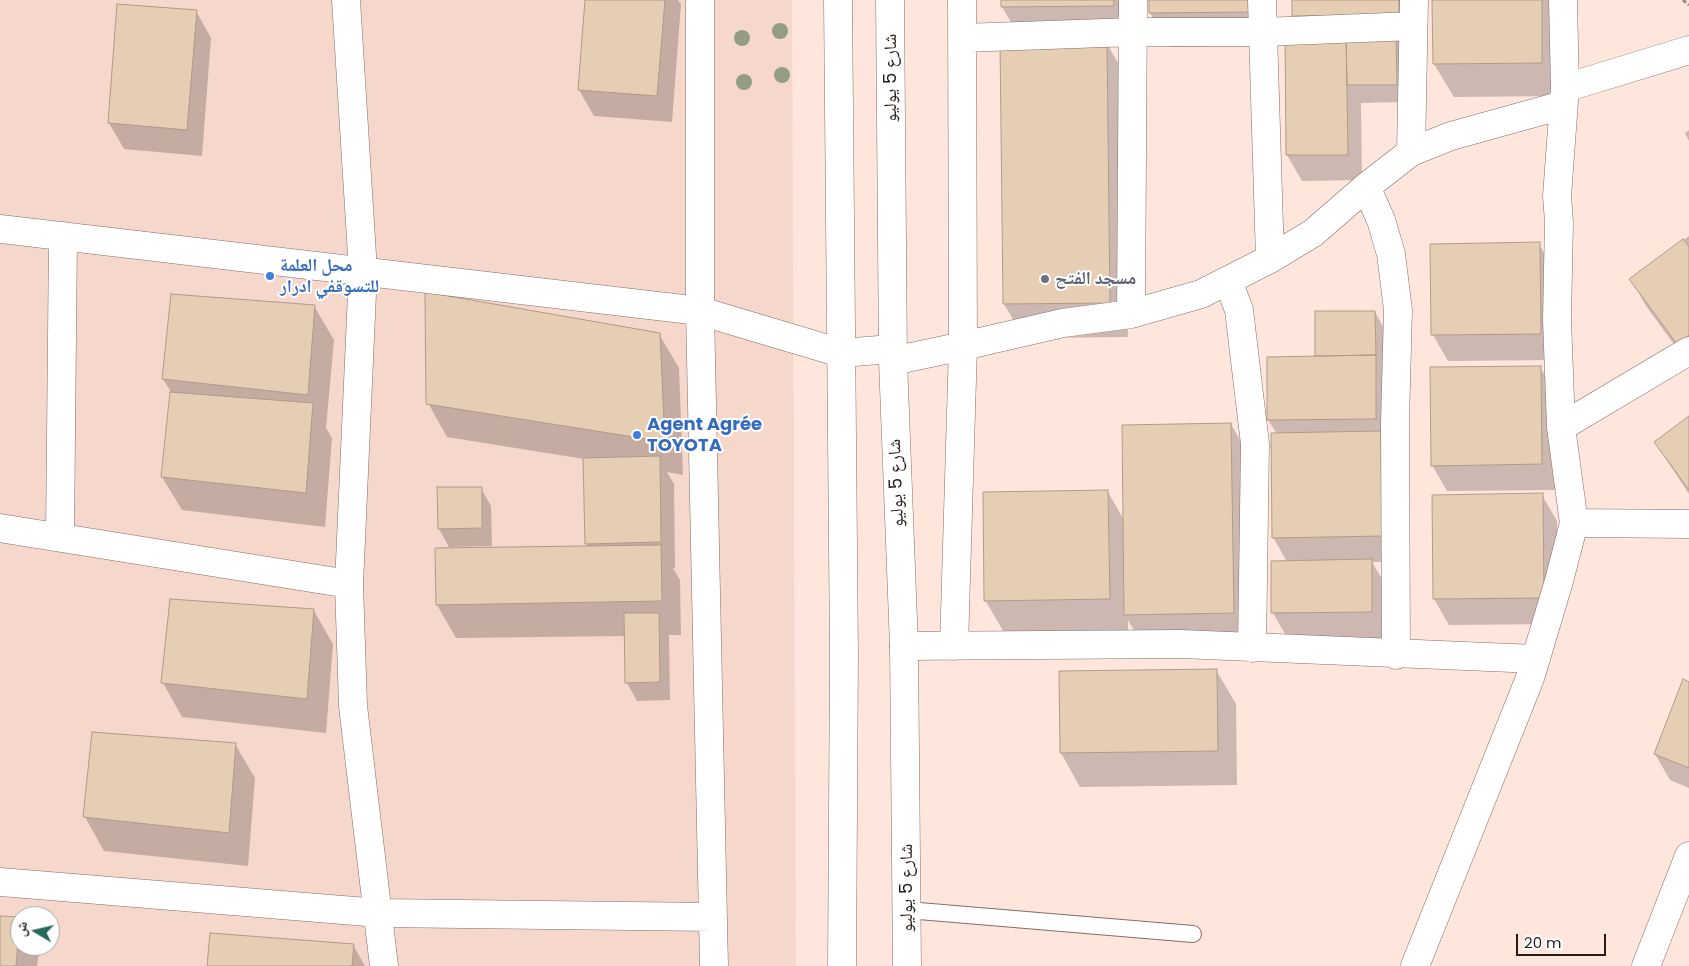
<!DOCTYPE html>
<html>
<head>
<meta charset="utf-8">
<style>
  body { margin:0 }
  #map { position:relative; width:1689px; height:966px; overflow:hidden; background:#ffe6dc; font-family:Poppins,"Noto Naskh Arabic",sans-serif }
  canvas { display:block }
  .north { position:absolute; left:10px; top:906px; width:50px; height:50px; box-sizing:border-box; background:#fff; border:1px solid #a8a4a2; border-radius:50%; rotate:279deg; font-size:14px; font-weight:700; line-height:20px; text-align:center; color:#261b17 }
  .north::after { content:''; display:block; margin:auto; width:18px; height:22px; background:#266a5c; clip-path:polygon(50% 0,100% 100%,50% 72%,0 100%) }
  .scale { position:absolute; left:1516px; top:934px; width:90px; height:22px; box-sizing:border-box; border:2px solid #261b17; border-top:0; padding-left:6px; font-size:15px; line-height:18px; white-space:nowrap; color:#261b17; -webkit-text-stroke:4px #fff; paint-order:stroke }
</style>
</head>
<body>
<div id="map">
<canvas width="1689" height="966"></canvas>
<div class="north">ش</div>
<div class="scale">20 m</div>
</div>
<script>
const ctx = document.querySelector('canvas').getContext('2d');
ctx.lineJoin = 'round';
function fill(path, color) { ctx.fillStyle = color; ctx.fill(path, 'evenodd'); }
const poly = rows => new Path2D(rows.map(r => 'M' + r).join(''));
function trace(path, color, width, dash) { ctx.strokeStyle = color; ctx.lineWidth = width; ctx.lineCap = dash ? 'butt' : 'round'; ctx.setLineDash(dash || []); ctx.stroke(path); }
function drawText(font, color, halo, rows, align = 'center') {
  ctx.font = font + ' Poppins,"Noto Naskh Arabic",sans-serif'; ctx.lineWidth = 4; ctx.setLineDash([]); ctx.textBaseline = 'middle'; ctx.strokeStyle = halo; ctx.fillStyle = color; for (const [text, x, y, turn = 0] of rows) {
    ctx.save(); ctx.translate(x, y); ctx.rotate((+turn || 0) * Math.PI / 180); ctx.textAlign = isNaN(turn) ? turn : align; if (halo) ctx.strokeText(text, 0, 0); ctx.fillText(text, 0, 0); ctx.restore();
  }
}
fill(poly([
  [0,0,792,0,796,966,0,966],
  [20,916,50,916,50,946,20,946]
]), '#f6d7cc');
fill(poly([
  [586,0,678,0,681,4,672,122,594,116,579,90],
  [1002,0,1132,0,1105,40,1125,75,1128,337,1024,338,1004,304,1001,43,1023,42,1002,7],
  [1150,0,1271,0,1271,46,1170,47,1150,13],
  [1294,0,1417,0,1406,102,1361,103,1362,180,1302,181,1287,155,1286,35,1304,34,1294,16],
  [1434,0,1560,0,1561,96,1454,97,1434,64],
  [196,11,211,38,202,156,124,149,109,123],
  [1689,130,1689,141,1685,133],
  [1689,236,1689,365,1646,306,1631,279],
  [1539,244,1554,270,1555,360,1448,361,1433,335],
  [314,306,334,340,326,428,332,438,325,527,182,510,162,477,171,392,163,379],
  [1375,312,1385,330,1397,562,1372,562,1387,587,1387,638,1288,639,1273,613,1287,562,1273,537,1277,434,1268,420,1317,356],
  [659,334,679,368,683,475,667,472,674,484,675,568,673,568,680,580,681,635,669,635,670,700,637,701,627,683,626,636,456,638,437,605,588,547,586,543,584,459,447,437,428,403],
  [1540,367,1556,393,1557,490,1447,491,1432,465],
  [1689,417,1689,494,1655,442],
  [1231,424,1250,458,1252,646,1144,648,1128,620,1128,632,1005,634,985,600,1108,492,1124,520],
  [481,488,491,506,492,546,449,547,439,529],
  [1542,495,1557,521,1558,624,1449,625,1434,599,1433,496],
  [314,611,333,644,326,733,182,717,163,683],
  [1216,670,1236,704,1237,785,1080,787,1061,753],
  [1689,683,1689,788,1670,780,1655,754],
  [235,744,255,778,248,866,104,851,85,817],
  [0,917,19,918,20,946,35,946,39,952,37,966,0,966],
  [353,945,365,966,208,966]
]), '#0003');
const building = poly([
  [585,0,665,0,657,96,578,90,585,0],
  [1001,0,1114,0,1114,6,1001,7,1001,0],
  [1149,0,1252,0,1252,12,1149,13,1149,0],
  [1292,0,1399,0,1399,15,1292,16,1292,0],
  [1432,0,1542,0,1542,63,1433,64,1432,0],
  [117,4,197,10,187,130,108,123,117,4],
  [1346,32,1396,32,1397,85,1347,85,1346,32],
  [1346,32,1348,155,1286,155,1285,33,1346,32],
  [1107,40,1110,303,1003,304,1000,41,1107,40],
  [1683,239,1689,247,1689,335,1677,344,1629,279,1683,239],
  [1540,242,1541,334,1431,335,1430,244,1540,242],
  [425,292,660,333,665,442,426,404,425,292],
  [171,294,315,305,308,395,162,379,171,294],
  [1315,311,1375,311,1376,355,1315,356,1315,311],
  [1376,355,1376,419,1267,420,1267,357,1376,355],
  [1541,366,1542,464,1431,466,1430,367,1541,366],
  [170,392,313,403,306,493,161,477,170,392],
  [1689,416,1689,490,1654,442,1689,416],
  [1231,423,1234,613,1124,615,1122,425,1231,423],
  [1381,431,1382,536,1272,538,1271,433,1381,431],
  [660,456,661,542,585,544,583,458,660,456],
  [437,487,482,487,482,528,438,529,437,487],
  [1108,490,1110,599,984,601,983,492,1108,490],
  [1543,493,1544,598,1433,599,1432,495,1543,493],
  [661,545,662,601,436,605,435,548,661,545],
  [1372,559,1372,612,1271,613,1271,561,1372,559],
  [170,599,314,609,307,699,161,683,170,599],
  [624,613,659,613,660,682,625,683,624,613],
  [1217,669,1218,751,1060,753,1059,671,1217,669],
  [1683,679,1689,682,1689,768,1654,754,1683,679],
  [92,732,236,743,229,833,83,817,92,732],
  [0,916,20,917,16,966,0,966,0,916],
  [210,933,354,944,352,966,207,966,210,933]
]);
fill(building, '#e6ceb5');
trace(building, '#b09b87', 1);
const lane = poly([
  [907,910,1193,934]
]);
const street = poly([
  [346,0,363,271,349,584,353,706,384,966],
  [700,0,700,311,714,966],
  [1262,0,1270,259],
  [962,38,1133,32,1263,32,1413,26],
  [1565,88,1689,50],
  [1411,152,1414,0],
  [1366,187,1381,220,1391,254,1398,310,1395,422,1396,655],
  [0,229,700,311,841,353,892,349],
  [1228,281,1239,310,1255,444,1252,648],
  [1131,314,1133,0],
  [893,361,963,346,962,0],
  [1561,427,1689,351],
  [1574,523,1689,524],
  [0,528,349,584],
  [60,537,63,236],
  [904,646,1181,644,1536,659],
  [954,646,963,346,1063,323,1131,314,1201,294,1270,259,1313,233,1366,187,1411,152,1451,136,1563,105],
  [0,882,379,913,713,917],
  [1415,966,1530,678,1559,581,1574,523,1561,427,1557,319,1559,222,1557,196,1565,88,1563,0],
  [1646,966,1689,856]
]);
const secondary = poly([
  [838,0,844,655,842,966],
  [890,0,893,361,904,646,907,966]
]);
trace(lane, '#876c62', 18);
trace(street, '#876c62', 29);
trace(secondary, '#876c62', 29);
trace(poly([
  [1683,0,1689,5]
]), '#9f8d85', 3, [4, 2.5]);
trace(lane, '#fff', 16);
trace(street, '#fff', 28);
trace(secondary, '#fff', 28);
ctx.fillStyle = '#939d85';
for (const [x, y] of [
  [780,31],
  [742,38],
  [782,75],
  [744,82]
]) { ctx.beginPath(); ctx.arc(x, y, 8, 0, 2 * Math.PI); ctx.fill(); }
for (const [x, y, r, color] of [
  [270,276,5,"#3f7fe0"],
  [1045,279,5,"#6b7280"],
  [637,435,5,"#3f7fe0"]
]) { const dot = new Path2D(); dot.arc(x, y, r, 0, 2 * Math.PI); ctx.fillStyle = color; ctx.fill(dot); trace(dot, '#fff', 2); }
drawText('18px', '#261b17', '#fff', [
  ["شارع 5 يوليو",891,78,-90],
  ["شارع 5 يوليو",897,483,-92],
  ["شارع 5 يوليو",907,888,-90]
]);
drawText('bold 18px', '#366cbe', '#fff', [
  ["محل العلمة",280,266],
  ["للتسوقفي ادرار",280,287],
  ["Agent Agrée",647,425],
  ["TOYOTA",647,446]
], 'left');
drawText('bold 18px', '#5b616d', '#fff', [
  ["مسجد الفتح",1055,279]
], 'left');
</script>
</body>
</html>
